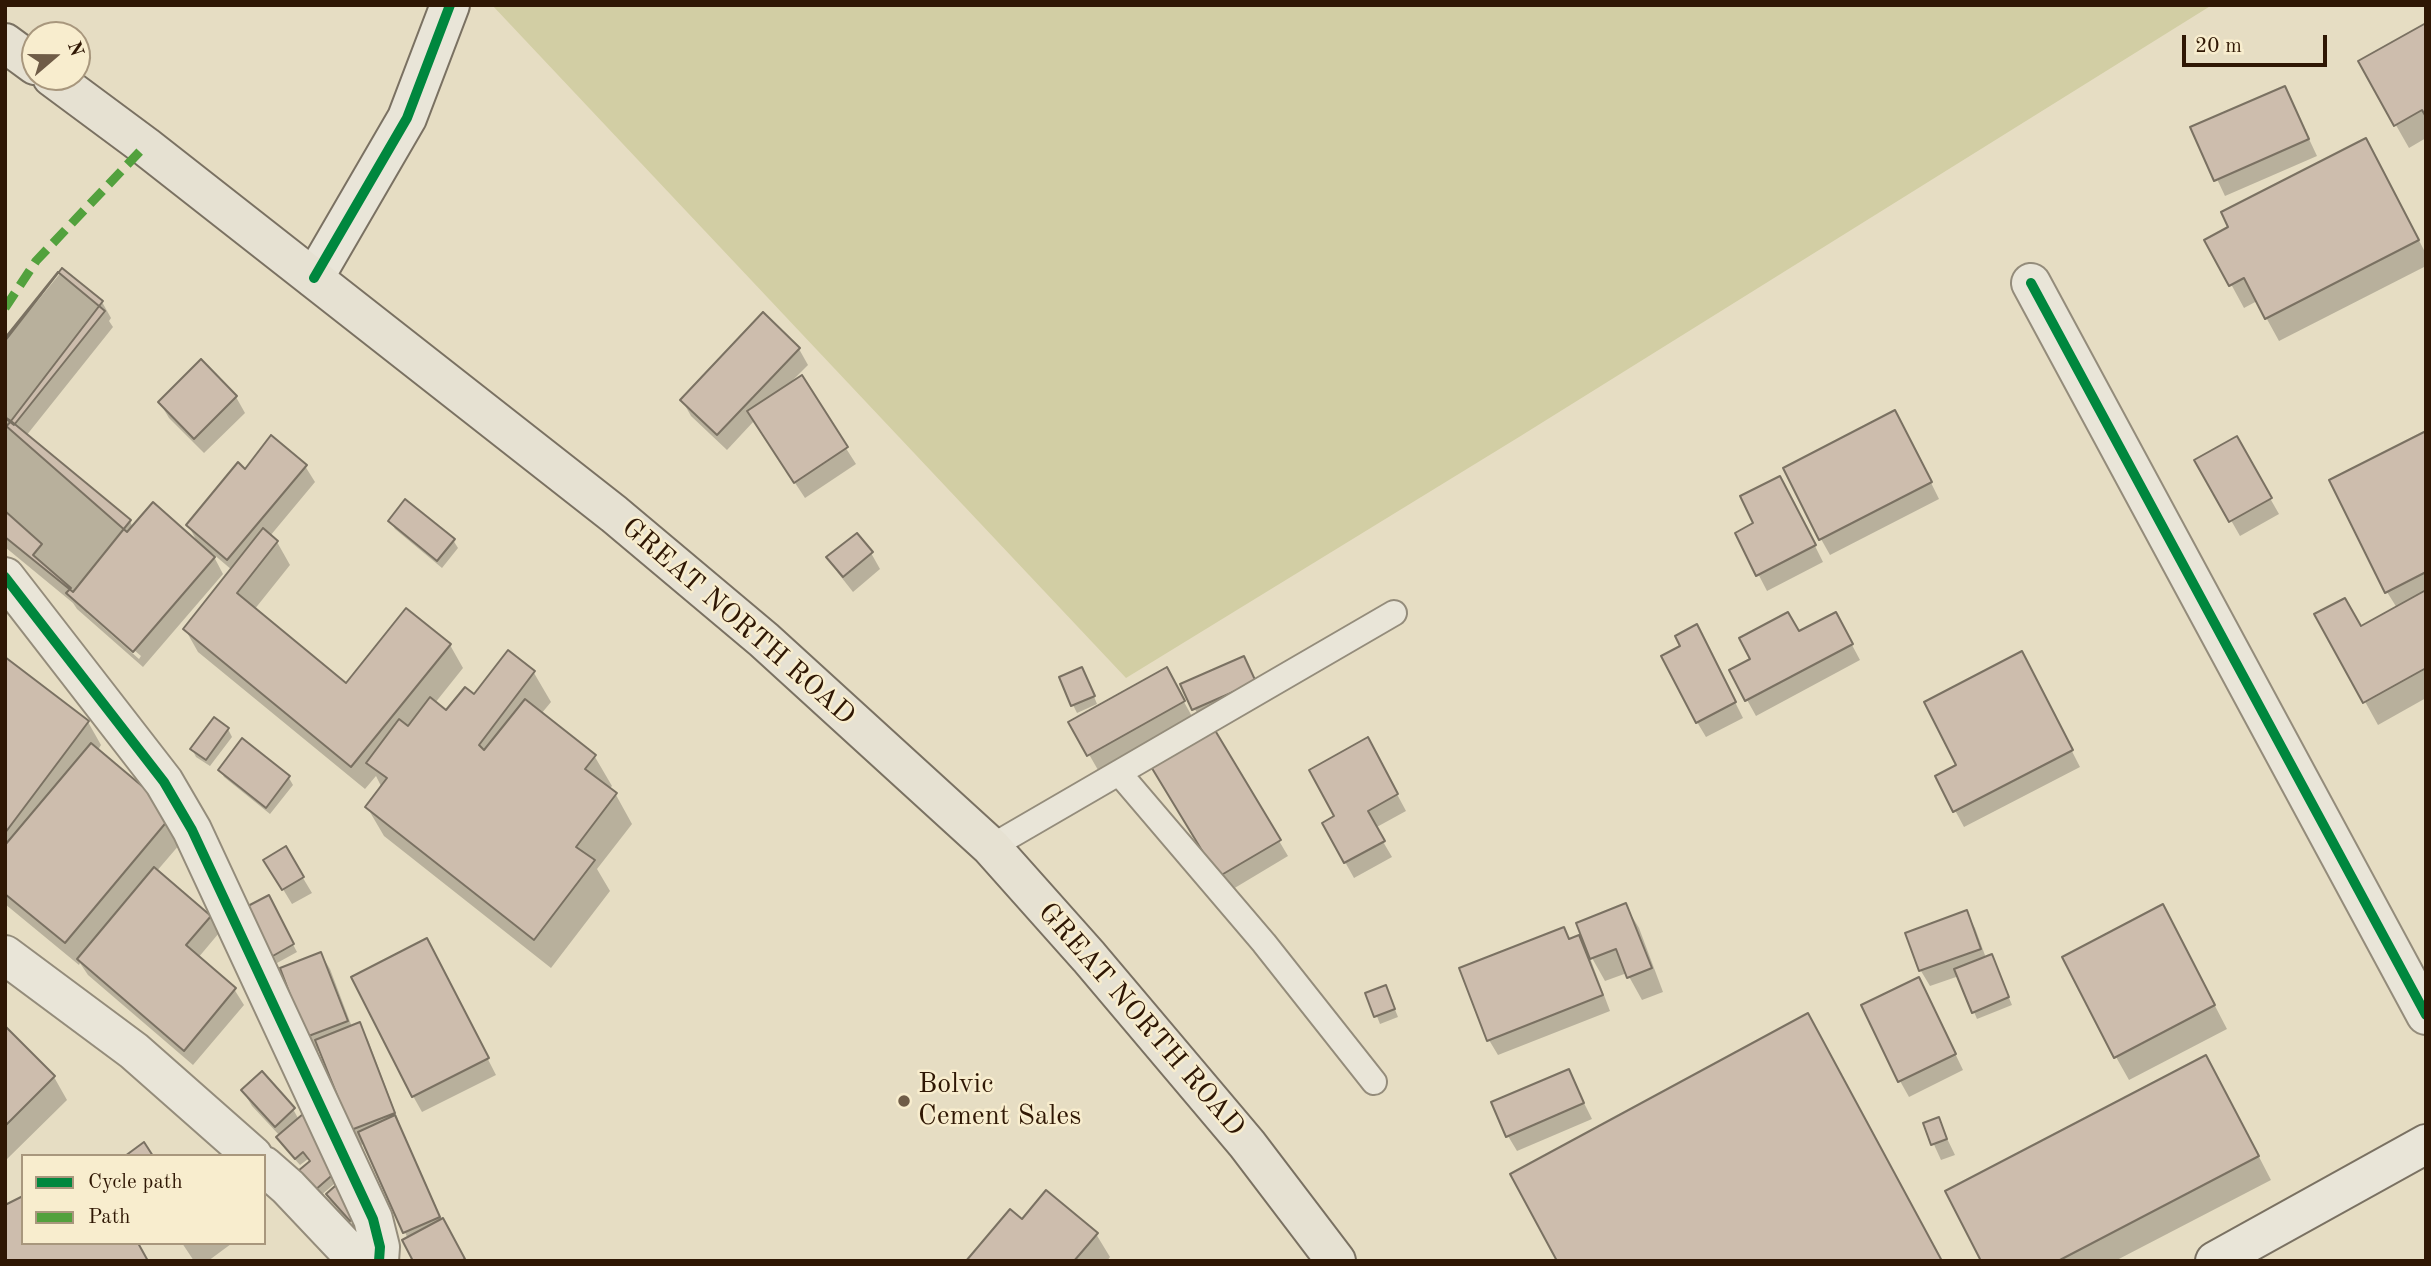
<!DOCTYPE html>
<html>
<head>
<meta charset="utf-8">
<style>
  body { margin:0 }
  #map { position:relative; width:2431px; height:1266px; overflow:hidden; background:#e6ddc3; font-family:"Old Standard TT",serif }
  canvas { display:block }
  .frame { position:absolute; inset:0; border:7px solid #2f1704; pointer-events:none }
  .legend { position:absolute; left:21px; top:1154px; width:245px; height:91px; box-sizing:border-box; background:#f8edce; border:2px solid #a8977d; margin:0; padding:9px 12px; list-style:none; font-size:21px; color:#2f1704 }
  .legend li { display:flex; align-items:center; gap:14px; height:35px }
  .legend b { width:35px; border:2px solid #a8977d }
  .north { position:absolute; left:21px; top:21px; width:70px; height:70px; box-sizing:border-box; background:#f8edce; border:2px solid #a8977d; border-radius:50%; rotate:70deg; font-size:19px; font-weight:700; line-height:28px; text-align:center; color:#2f1704 }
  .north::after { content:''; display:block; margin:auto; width:24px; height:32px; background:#6f5c47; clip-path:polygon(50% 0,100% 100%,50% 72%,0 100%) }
  .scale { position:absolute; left:2182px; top:35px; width:145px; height:32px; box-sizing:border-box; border:4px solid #2f1704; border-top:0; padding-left:9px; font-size:21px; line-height:24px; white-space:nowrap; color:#2f1704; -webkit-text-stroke:5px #f8edce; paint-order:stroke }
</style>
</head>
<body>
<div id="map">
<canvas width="2431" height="1266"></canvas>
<div class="frame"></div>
<ul class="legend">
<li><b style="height:9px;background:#00873e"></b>Cycle path</li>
<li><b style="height:9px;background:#52a13d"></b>Path</li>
</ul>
<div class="north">N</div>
<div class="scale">20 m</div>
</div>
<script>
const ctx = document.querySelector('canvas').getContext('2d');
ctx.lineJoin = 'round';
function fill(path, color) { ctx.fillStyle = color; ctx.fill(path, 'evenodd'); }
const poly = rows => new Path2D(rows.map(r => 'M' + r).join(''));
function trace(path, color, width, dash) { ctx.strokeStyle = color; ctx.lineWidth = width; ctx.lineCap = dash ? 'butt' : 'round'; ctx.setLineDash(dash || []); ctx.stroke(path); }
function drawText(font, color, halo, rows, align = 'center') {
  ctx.font = font + ' "Old Standard TT",serif'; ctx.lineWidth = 5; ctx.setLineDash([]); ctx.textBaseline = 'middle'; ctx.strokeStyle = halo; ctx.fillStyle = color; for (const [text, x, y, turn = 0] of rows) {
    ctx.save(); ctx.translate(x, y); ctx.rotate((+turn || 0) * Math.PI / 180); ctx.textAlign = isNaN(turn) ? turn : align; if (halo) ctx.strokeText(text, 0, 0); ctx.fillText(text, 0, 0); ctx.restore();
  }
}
fill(poly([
  [492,5,2212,5,1519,437,1126,678]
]), '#d2cea4');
fill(poly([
  [2426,25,2426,138,2409,148,2360,62],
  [2285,88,2317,156,2225,196,2193,128],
  [2379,163,2426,254,2426,266,2279,341,2257,301,2244,308,2207,240],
  [62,271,102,302,111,318,109,321,113,327,26,436,130,521,133,528,198,543,188,525,245,471,305,466,315,482,270,536,277,542,290,565,254,610,346,686,450,645,463,668,435,703,447,713,474,696,508,652,534,673,551,702,541,714,595,757,612,786,609,789,616,795,632,824,597,869,610,891,551,968,384,836,367,807,382,788,376,776,365,789,198,652,185,629,232,570,212,553,223,574,143,667,77,609,73,603,5,547,5,341],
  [89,611,141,656,139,659,87,613],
  [799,349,808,365,790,383,801,378,856,464,805,498,754,421,727,450,691,416,682,400],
  [236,397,245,413,204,453,169,418,160,403],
  [1904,428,1939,499,1830,555,1821,539],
  [2426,433,2426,698,2378,725,2317,615,2361,629,2397,608,2387,592],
  [2236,439,2279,514,2240,536,2197,461],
  [1789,494,1823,562,1767,591,1737,533,1756,524],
  [390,521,453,540,458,548,442,568,395,529],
  [871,553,880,569,853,592,838,573,829,558],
  [1844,630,1860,660,1756,716,1731,671,1798,633],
  [1705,642,1743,718,1706,737,1697,722],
  [1243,658,1263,698,1203,725,1183,685],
  [5,659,88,722,101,745,98,750,186,837,156,872,210,917,219,933,198,958,234,989,244,1005,193,1065,88,975,80,963,79,965,5,904],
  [2030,669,2080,767,1964,827,1937,777,1959,766],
  [1166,670,1193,718,1098,770,1071,723],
  [1086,677,1097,704,1077,713,1073,705],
  [228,729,232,737,210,766,196,757,192,749],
  [1213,730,1288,856,1228,892,1153,766],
  [1376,755,1406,811,1375,828,1392,857,1354,878,1345,862,1336,817],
  [220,770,289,778,293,785,270,814,224,777],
  [285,848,312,893,292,904,275,876],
  [268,898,297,952,277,963,248,908],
  [1625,905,1639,928,1663,992,1642,1000,1627,973,1605,981,1592,958,1590,958,1610,1011,1498,1055,1489,1040,1564,929,1570,940,1578,937,1588,954],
  [1966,912,1975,928,1986,958,1995,964,2012,1005,1977,1019,1959,976,1930,986,1921,971,1907,934],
  [2175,929,2227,1029,2129,1080,2116,1057],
  [321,954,330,969,352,1027,359,1024,368,1040,402,1130,442,1220,464,1261,415,1261,408,1239,365,1143,361,1145,352,1129,321,1050,317,1052,308,1036],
  [435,956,496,1075,422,1112,413,1096],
  [1386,987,1398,1017,1380,1024,1368,994],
  [1927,995,1963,1070,1909,1097,1900,1081],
  [5,1028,54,1077,67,1100,5,1161],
  [1568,1071,1592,1119,1517,1151,1508,1136],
  [2219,1080,2271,1180,2115,1261,1983,1261],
  [243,1091,293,1109,299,1120,348,1172,319,1197,305,1179,311,1163,308,1159,300,1165,282,1145,278,1138,280,1136,252,1106],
  [1938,1120,1955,1155,1941,1160,1925,1125],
  [1022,1222,1096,1234,1110,1257,1107,1261,968,1261],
  [182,1243,231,1243,231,1244,208,1261,194,1261]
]), '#0003');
const building = poly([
  [2426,23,2426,117,2422,110,2394,126,2358,61,2426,23],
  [2285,86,2309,139,2214,181,2190,127,2285,86],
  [2366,138,2419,240,2265,319,2244,278,2229,286,2204,240,2228,227,2221,212,2366,138],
  [62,268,103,301,11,421,5,417,5,341,62,268],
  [58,272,105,311,14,425,5,418,5,338,58,272],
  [763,312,800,348,717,435,680,400,763,312],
  [201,359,237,396,194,439,158,402,201,359],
  [802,375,848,447,794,483,747,411,802,375],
  [1895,410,1932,482,1819,540,1783,468,1895,410],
  [11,421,131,520,73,592,5,537,5,428,11,421],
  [5,425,127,532,153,502,215,557,133,652,66,593,71,588,33,555,42,544,5,511,5,425],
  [2426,431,2426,572,2385,593,2329,480,2426,431],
  [271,435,307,465,227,560,186,525,238,462,245,469,271,435],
  [2237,436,2272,498,2229,522,2194,460,2237,436],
  [1780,476,1816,545,1756,576,1735,533,1753,523,1740,496,1780,476],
  [405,499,455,539,437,561,388,521,405,499],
  [263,528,278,541,237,593,346,683,406,608,451,644,351,767,183,629,263,528],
  [857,533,873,552,843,577,826,557,857,533],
  [2426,590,2426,668,2363,703,2314,614,2345,598,2361,626,2426,590],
  [1788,612,1799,631,1836,612,1853,644,1745,701,1729,670,1750,659,1739,638,1788,612],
  [1697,624,1736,702,1696,723,1661,656,1680,646,1675,636,1697,624],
  [508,650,535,671,479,745,484,750,525,699,596,755,585,769,617,793,576,847,595,860,534,940,365,807,387,778,366,763,399,719,408,726,430,697,446,710,465,687,474,694,508,650],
  [2022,651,2073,750,1953,812,1935,776,1956,765,1924,702,2022,651],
  [1244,656,1256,682,1192,710,1180,684,1244,656],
  [5,657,89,721,5,833,5,657],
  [1082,667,1095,696,1071,706,1059,677,1082,667],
  [1167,667,1185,701,1087,756,1068,722,1167,667],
  [214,717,229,728,206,760,190,749,214,717],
  [1213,727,1281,840,1218,877,1150,765,1213,727],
  [1368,737,1398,794,1368,811,1385,841,1344,863,1322,823,1334,816,1309,770,1368,737],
  [242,738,290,776,266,808,218,770,242,738],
  [91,743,174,813,65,943,5,894,5,845,91,743],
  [286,846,304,877,282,890,263,860,286,846],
  [154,867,211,916,186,945,236,988,184,1051,77,959,154,867],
  [269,895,294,944,271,957,246,907,269,895],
  [1626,903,1652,968,1627,978,1616,949,1590,959,1576,923,1626,903],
  [2163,904,2215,1005,2114,1058,2062,957,2163,904],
  [1967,910,1981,949,1919,971,1905,933,1967,910],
  [1564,927,1569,939,1579,935,1603,995,1487,1041,1459,968,1564,927],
  [427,938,489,1058,412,1097,351,977,427,938],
  [321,952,348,1021,306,1037,280,968,321,952],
  [1992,954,2009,997,1972,1013,1954,969,1992,954],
  [1919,977,1956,1054,1898,1082,1861,1005,1919,977],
  [1386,985,1395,1009,1374,1017,1365,993,1386,985],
  [1808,1013,1942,1261,1557,1261,1510,1174,1808,1013],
  [360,1022,395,1113,351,1130,315,1040,360,1022],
  [5,1026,55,1076,5,1126,5,1026],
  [2206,1055,2259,1156,2058,1261,1981,1261,1945,1191,2206,1055],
  [1569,1069,1584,1103,1506,1137,1491,1102,1569,1069],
  [262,1071,295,1108,275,1127,241,1090,262,1071],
  [303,1114,345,1164,314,1191,298,1171,310,1161,303,1152,295,1159,276,1137,303,1114],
  [395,1115,440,1217,403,1233,358,1132,395,1115],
  [1939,1117,1947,1139,1931,1145,1923,1123,1939,1117],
  [144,1142,153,1156,125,1156,144,1142],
  [343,1179,366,1207,350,1221,326,1194,343,1179],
  [1046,1190,1098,1233,1074,1261,966,1261,1010,1209,1022,1219,1046,1190],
  [23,1196,23,1243,138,1243,148,1261,5,1261,5,1205,23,1196],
  [443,1218,465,1259,461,1261,413,1261,402,1240,443,1218]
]);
fill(building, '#cdbdad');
trace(building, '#7a7162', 2);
const lane = poly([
  [1119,773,1264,943,1374,1082],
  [991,847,1394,613]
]);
const street = poly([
  [2031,283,2426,1015],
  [5,577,164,782,192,830,373,1219,380,1247,379,1261],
  [5,955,134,1051,253,1156],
  [264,1166,288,1187,358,1261]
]);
const secondary = poly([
  [314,278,407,118,450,5],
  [2215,1261,2426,1144]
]);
const highway = poly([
  [5,43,35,65],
  [52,77,145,146,614,514,764,640,991,847,1089,957,1247,1144,1336,1261]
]);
trace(lane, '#948c7b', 28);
trace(street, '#948c7b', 42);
trace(secondary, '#7a7162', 42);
trace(highway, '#7a7162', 42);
trace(lane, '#e9e5d8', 24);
trace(street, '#e9e5d8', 38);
trace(secondary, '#e9e5d8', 38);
trace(highway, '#e6e1d2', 38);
trace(poly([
  [5,308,36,261,145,146]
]), '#52a13d', 9, [18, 9]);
trace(poly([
  [314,278,407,118,450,5],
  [2031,283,2426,1015],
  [5,577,164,782,192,830,373,1219,380,1247,379,1261]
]), '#00873e', 10);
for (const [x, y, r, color] of [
  [904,1101,7,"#6f5c47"]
]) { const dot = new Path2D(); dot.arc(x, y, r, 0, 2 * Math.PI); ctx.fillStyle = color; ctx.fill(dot); trace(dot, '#f8edce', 2.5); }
drawText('28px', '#2f1704', '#f8edce', [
  ["GREAT NORTH ROAD",738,622,41],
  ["GREAT NORTH ROAD",1141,1020,49]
]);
drawText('28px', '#2f1704', '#f8edce', [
  ["Bolvic",918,1085],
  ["Cement Sales",918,1117]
], 'left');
</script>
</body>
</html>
